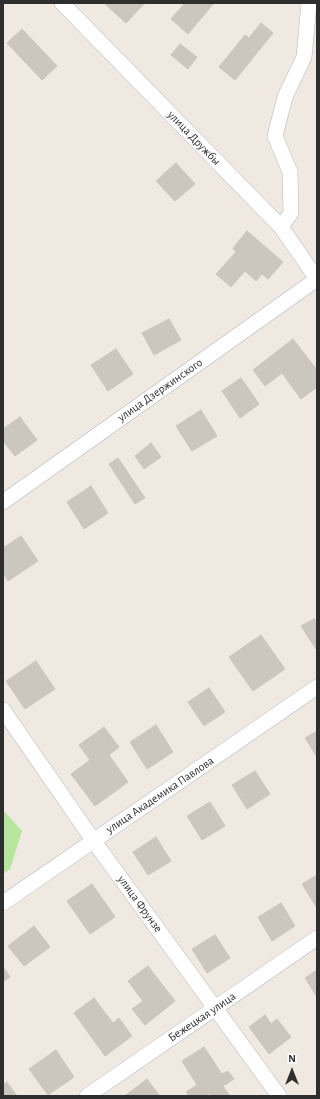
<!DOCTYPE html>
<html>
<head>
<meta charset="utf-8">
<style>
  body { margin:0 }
  #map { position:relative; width:320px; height:1099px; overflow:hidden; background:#efe9e1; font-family:"Alegreya Sans",sans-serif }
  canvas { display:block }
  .frame { position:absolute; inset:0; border:4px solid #2e2e2e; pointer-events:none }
  .north { position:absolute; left:272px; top:1051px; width:40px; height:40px; -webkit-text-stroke:3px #fff; paint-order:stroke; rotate:0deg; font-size:11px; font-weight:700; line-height:16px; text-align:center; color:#2e2e2e }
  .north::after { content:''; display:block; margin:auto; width:14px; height:18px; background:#2e2e2e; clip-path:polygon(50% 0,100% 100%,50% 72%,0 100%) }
</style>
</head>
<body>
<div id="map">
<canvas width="320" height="1099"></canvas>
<div class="frame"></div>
<div class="north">N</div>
</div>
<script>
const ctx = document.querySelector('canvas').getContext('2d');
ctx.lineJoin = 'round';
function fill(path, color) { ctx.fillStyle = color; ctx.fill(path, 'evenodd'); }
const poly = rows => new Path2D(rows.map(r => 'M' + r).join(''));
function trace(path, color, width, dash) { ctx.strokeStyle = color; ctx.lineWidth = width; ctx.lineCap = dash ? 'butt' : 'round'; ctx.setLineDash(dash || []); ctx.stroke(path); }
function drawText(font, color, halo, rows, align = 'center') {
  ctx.font = font + ' "Alegreya Sans",sans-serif'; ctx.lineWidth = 3; ctx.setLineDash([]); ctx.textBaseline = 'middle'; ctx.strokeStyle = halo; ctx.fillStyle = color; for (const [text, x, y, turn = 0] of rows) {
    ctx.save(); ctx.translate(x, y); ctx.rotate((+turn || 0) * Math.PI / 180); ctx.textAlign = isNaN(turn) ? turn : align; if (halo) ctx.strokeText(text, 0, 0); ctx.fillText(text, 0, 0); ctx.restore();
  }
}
fill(poly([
  [3,810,22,831,10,869,3,874]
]), '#b6e59e');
const building = poly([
  [104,3,145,3,126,23,104,3],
  [185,3,214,3,188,34,171,19,185,3],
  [261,23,273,33,235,80,219,67,245,35,249,38,261,23],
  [22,29,57,66,42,80,7,43,22,29],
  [180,44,197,57,188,69,171,55,180,44],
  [176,163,195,184,175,201,156,181,176,163],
  [247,231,283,262,268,279,262,274,256,281,245,271,231,287,216,274,236,252,233,248,247,231],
  [169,319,181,340,154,355,142,333,169,319],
  [293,339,317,370,317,387,301,399,282,373,265,386,253,370,293,339],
  [116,349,133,374,108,391,91,365,116,349],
  [241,378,259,404,240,418,222,391,241,378],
  [201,410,217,436,192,451,176,426,201,410],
  [20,417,37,440,15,456,3,441,3,429,20,417],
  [151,443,161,457,144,469,135,456,151,443],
  [118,458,145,498,135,504,109,464,118,458],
  [91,486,108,513,84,529,67,502,91,486],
  [21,536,38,561,8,581,3,573,3,548,21,536],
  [314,619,317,623,317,648,316,649,301,626,314,619],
  [261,635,285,669,253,691,229,657,261,635],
  [36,661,55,689,25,709,6,681,36,661],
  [209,688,225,712,204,726,188,702,209,688],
  [156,725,173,752,147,769,130,742,156,725],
  [104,727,119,747,109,755,128,782,95,806,71,774,90,760,79,745,104,727],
  [317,731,317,757,305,738,317,731],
  [255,771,270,794,247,809,232,785,255,771],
  [210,802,225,826,202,840,187,816,210,802],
  [156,837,171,861,148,875,133,852,156,837],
  [317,875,317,908,302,884,317,875],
  [92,884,115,917,90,934,67,901,92,884],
  [281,903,295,926,272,941,258,917,281,903],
  [34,926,50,947,24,966,8,946,34,926],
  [215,935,230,958,207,973,192,949,215,935],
  [148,966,175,1001,145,1025,132,1009,143,1001,128,981,148,966],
  [3,967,10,977,3,982,3,967],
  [317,970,317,997,305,978,317,970],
  [94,998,113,1023,119,1018,132,1036,105,1056,74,1013,94,998],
  [265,1015,271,1024,277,1019,291,1037,269,1054,249,1027,265,1015],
  [204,1047,222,1074,228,1071,234,1079,223,1086,230,1096,211,1096,209,1093,205,1096,189,1096,186,1092,197,1085,182,1061,204,1047],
  [56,1050,74,1077,48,1095,29,1069,56,1050],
  [147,1079,160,1096,127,1096,126,1095,147,1079],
  [7,1082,17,1096,3,1096,3,1085,7,1082]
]);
fill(building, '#cbc7bf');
trace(building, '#cbc5ba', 1);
const minor = poly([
  [62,3,281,227,317,279],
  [281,227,291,213,290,172,275,136,285,97,304,57,309,3],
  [3,502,317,279],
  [3,710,93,840,279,1096],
  [3,903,317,687],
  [87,1096,317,938]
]);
trace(minor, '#b4b7c1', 16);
trace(minor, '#fff', 15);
drawText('12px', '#2e2e2e', '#fff', [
  ["улица Дружбы",194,138,46],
  ["улица Дзержинского",160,390,-35],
  ["улица Академика Павлова",160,795,-34],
  ["улица Фрунзе",140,904,54],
  ["Бежецкая улица",202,1017,-34]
]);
</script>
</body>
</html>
